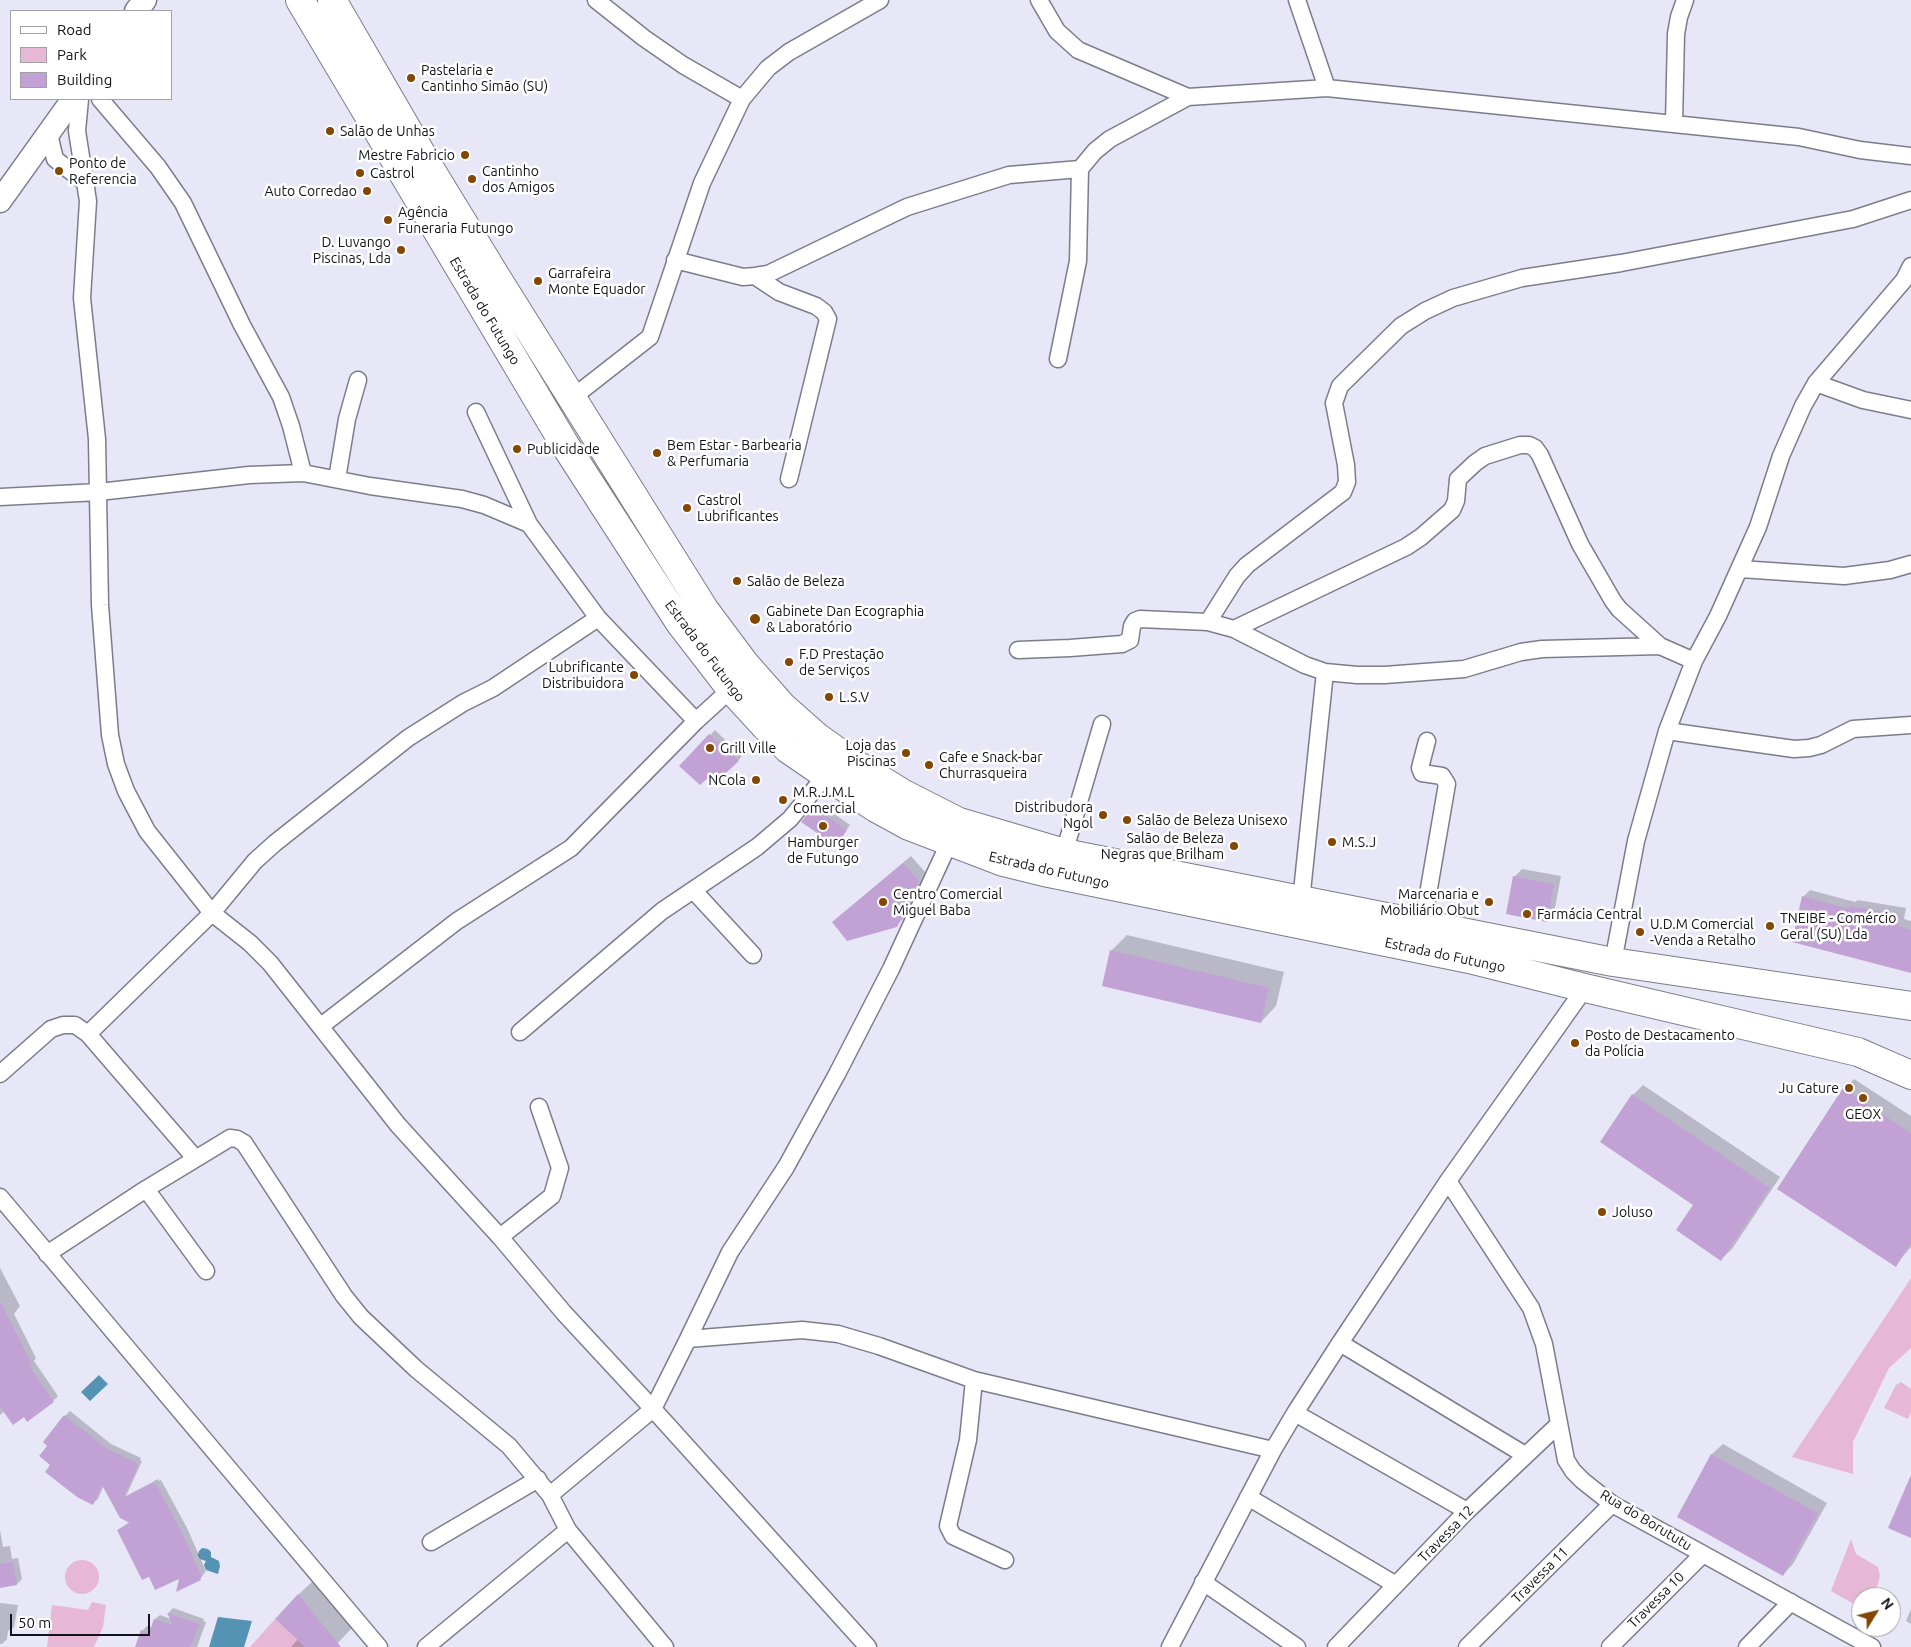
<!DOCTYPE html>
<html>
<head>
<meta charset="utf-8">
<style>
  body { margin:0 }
  #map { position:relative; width:1911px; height:1647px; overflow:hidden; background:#e7e7f8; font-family:Ubuntu,sans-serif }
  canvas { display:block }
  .legend { position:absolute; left:10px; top:10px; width:162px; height:90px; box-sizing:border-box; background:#fff; border:1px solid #a1a1a3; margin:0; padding:6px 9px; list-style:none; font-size:15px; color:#131319 }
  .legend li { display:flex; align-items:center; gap:10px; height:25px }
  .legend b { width:25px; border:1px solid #a1a1a3 }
  .north { position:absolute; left:1851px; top:1587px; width:50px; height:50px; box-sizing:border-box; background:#fff; border:1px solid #a1a1a3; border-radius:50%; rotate:54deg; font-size:14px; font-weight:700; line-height:20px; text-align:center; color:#131319 }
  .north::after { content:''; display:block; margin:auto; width:18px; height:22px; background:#834701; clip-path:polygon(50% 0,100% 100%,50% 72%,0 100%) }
  .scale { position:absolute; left:10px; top:1614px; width:140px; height:22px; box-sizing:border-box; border:2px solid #131319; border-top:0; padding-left:6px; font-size:15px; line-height:18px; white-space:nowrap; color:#131319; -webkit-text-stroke:4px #fff; paint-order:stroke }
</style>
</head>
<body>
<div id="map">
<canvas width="1911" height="1647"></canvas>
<ul class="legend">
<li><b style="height:6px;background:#fff"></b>Road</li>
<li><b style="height:14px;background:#e7b7d6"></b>Park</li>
<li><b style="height:14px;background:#c2a1d5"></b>Building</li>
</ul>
<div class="north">N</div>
<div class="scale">50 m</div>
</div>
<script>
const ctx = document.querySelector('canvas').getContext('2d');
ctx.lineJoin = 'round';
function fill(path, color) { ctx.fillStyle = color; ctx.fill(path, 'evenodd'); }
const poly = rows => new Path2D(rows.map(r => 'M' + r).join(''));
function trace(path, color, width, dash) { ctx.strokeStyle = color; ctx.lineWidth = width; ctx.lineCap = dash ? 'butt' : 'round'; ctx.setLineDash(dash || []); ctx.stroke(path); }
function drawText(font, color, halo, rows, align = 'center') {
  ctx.font = font + ' Ubuntu,sans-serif'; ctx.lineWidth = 5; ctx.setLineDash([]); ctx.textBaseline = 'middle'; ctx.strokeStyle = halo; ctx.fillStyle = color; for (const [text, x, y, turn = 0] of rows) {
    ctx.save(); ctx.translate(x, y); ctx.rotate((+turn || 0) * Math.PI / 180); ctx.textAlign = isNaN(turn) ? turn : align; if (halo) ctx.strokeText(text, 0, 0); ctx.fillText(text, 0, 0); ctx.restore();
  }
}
fill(poly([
  [1911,1278,1911,1348,1889,1368,1853,1442,1853,1474,1792,1457],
  [1901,1382,1911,1389,1911,1412,1908,1419,1884,1408,1896,1385],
  [1851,1539,1856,1554,1878,1567,1880,1576,1874,1597,1861,1597,1861,1608,1831,1591],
  '65 1577a17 17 0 1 1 34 0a17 17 0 1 1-34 0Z',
  [92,1602,106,1605,103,1627,94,1647,47,1647,52,1605,88,1610],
  [275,1619,305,1647,250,1647]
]), '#e7b7d6');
fill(poly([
  [99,1375,108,1384,90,1401,81,1392],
  [202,1548,208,1549,211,1552,211,1557,219,1561,220,1566,218,1574,206,1570,204,1565,206,1561,200,1559,198,1555,199,1551],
  [218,1617,252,1621,244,1647,209,1647]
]), '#5493b4');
fill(poly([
  [715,730,742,756,738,761,681,766],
  [819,803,850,825,840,839,814,808],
  [911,856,926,873,904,918,896,926,833,922],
  [1522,869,1561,876,1554,913,1547,920,1514,877],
  [1810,890,1855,902,1858,900,1906,908,1904,919,1911,921,1911,971,1803,897],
  [1127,935,1284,972,1276,1006,1261,1022,1111,951],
  [1854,1079,1911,1116,1911,1247,1895,1265,1844,1089],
  [1643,1085,1780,1177,1732,1249,1721,1259,1694,1205,1633,1095],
  [0,1268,20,1306,14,1314,36,1358,34,1361,58,1396,53,1401,24,1415,5,1411,0,1415],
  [70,1411,111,1444,141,1458,140,1460,142,1461,126,1496,158,1479,159,1481,161,1480,187,1528,206,1571,200,1579,150,1575,118,1530,131,1521,104,1485,98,1499,93,1503,52,1465,49,1446,65,1416],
  [1723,1444,1827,1503,1793,1564,1783,1575,1678,1516,1712,1454],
  [0,1530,3,1547,10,1546,12,1559,18,1558,22,1579,17,1584,0,1587],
  [313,1581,352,1628,334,1647,291,1647,298,1639,298,1595],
  [0,1603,18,1605,14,1627,8,1631,7,1639,2,1644,0,1644],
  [173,1608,204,1619,203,1621,206,1622,197,1647,136,1647,142,1631,147,1626,152,1628,155,1619,160,1615,171,1619,168,1613],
  [1911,1609,1911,1624,1906,1621]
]), '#0003');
fill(poly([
  [709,734,739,761,716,782,710,776,700,785,679,766],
  [813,807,847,830,836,846,801,822],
  [903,863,919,881,897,927,847,941,832,922],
  [1513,876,1554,884,1547,922,1506,914],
  [1802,896,1849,909,1850,906,1900,915,1898,926,1911,930,1911,973,1792,942],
  [1110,950,1269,988,1261,1023,1102,986],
  [1843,1088,1911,1133,1911,1243,1896,1267,1777,1189],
  [1632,1094,1770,1188,1721,1261,1676,1230,1693,1205,1600,1142],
  [0,1301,32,1364,29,1366,54,1402,27,1422,24,1417,13,1425,0,1407],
  [64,1415,106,1448,137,1463,136,1465,138,1466,123,1498,153,1483,154,1485,156,1484,182,1533,202,1577,200,1578,201,1580,176,1592,179,1579,155,1590,149,1577,142,1580,117,1530,130,1523,120,1518,102,1485,93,1505,77,1497,45,1472,50,1465,39,1456,47,1446,43,1442],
  [1711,1454,1818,1513,1783,1576,1677,1517],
  [1911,1475,1911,1538,1888,1528],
  [13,1562,17,1585,0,1588,0,1564],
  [298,1594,341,1647,305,1647,275,1619],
  [167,1613,200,1624,190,1647,135,1647,141,1630,149,1633,154,1619,173,1625]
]), '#c2a1d5');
const street = poly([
  [596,0,644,38,683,65,742,99],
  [1039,0,1057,31,1078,50,1188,97],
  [1297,0,1327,88],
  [80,99,77,131,88,201,82,298,97,439,100,605,110,735,116,764,126,791,147,831,212,913,250,943,270,963,398,1125,500,1237,564,1313,653,1409,868,1647],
  [100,99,158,167,183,203,242,325,281,397,291,426,303,473],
  [1674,123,1676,34,1679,17,1685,0],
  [49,134,55,159,87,184],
  [675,260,743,277,755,276,768,274,907,207,1009,175,1080,169],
  [755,276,779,292,816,306,824,312,828,319,789,479],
  [1058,359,1078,261,1080,169,1095,151,1110,139,1188,97,1327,88,1799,137,1860,150,1911,156],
  [1816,383,1863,400,1911,410],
  [572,398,650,337,702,183,742,99,768,68,789,52,880,0],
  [476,412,529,524,598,618,696,721],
  [337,479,347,419,358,380],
  [0,497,99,492,249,475,303,473,370,486,462,499,484,505,529,524],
  [1740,569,1844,576,1890,570,1911,564],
  [1208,622,1237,576,1247,565,1343,492,1347,482,1346,465,1334,403,1340,386,1401,326,1425,311,1453,298,1522,278,1621,263,1853,219,1911,200],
  [1234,629,1406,547,1421,537,1452,510,1456,501,1458,479,1475,463,1485,456,1520,445,1529,445,1535,448,1540,455,1580,544,1613,601,1619,609,1660,646],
  [1018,650,1070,648,1122,644,1130,640,1132,626,1135,621,1140,619,1208,622,1234,629,1305,665,1325,672,1357,675,1385,675,1464,669,1521,652,1542,649,1660,646,1694,661],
  [1667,731,1794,749,1809,748,1821,745,1853,729,1911,725],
  [1064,853,1102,724],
  [693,890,753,955],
  [1301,901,1325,672],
  [1423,923,1447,784,1442,776,1422,773,1420,768,1427,741],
  [1613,962,1636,841,1667,731,1694,661,1718,616,1758,527,1781,456,1803,406,1816,383,1904,280,1911,266],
  [321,1026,457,921,571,848,696,721,731,689],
  [520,1032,662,911,757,847,790,819,826,775],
  [88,1034,212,913,255,861,275,843,408,738,463,703,493,688,598,618],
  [0,1074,51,1029,63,1025,75,1025,88,1034,195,1158],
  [1448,1181,1531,1308,1544,1344,1566,1460,1573,1471,1583,1481,1612,1504,1872,1647],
  [146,1189,206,1271],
  [0,1197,379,1647],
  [500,1237,552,1196,560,1168,539,1107],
  [47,1254,146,1189,230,1138,237,1139,244,1143,344,1296,361,1317,416,1369,509,1446,550,1495,568,1530,665,1647],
  [688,1339,730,1252,786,1167,837,1074,891,969,949,843],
  [1340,1343,1525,1455],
  [974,1380,968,1440,948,1526,953,1536,1005,1560],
  [1295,1413,1467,1511],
  [550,1495,653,1409,688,1339,802,1330,838,1334,879,1346,974,1380,1273,1450],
  [1248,1497,1396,1585],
  [431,1542,538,1479],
  [1203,1582,1297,1647],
  [426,1647,568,1530],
  [1170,1647,1273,1450,1295,1413,1340,1343,1448,1181,1585,988],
  [1336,1647,1467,1511,1559,1424],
  [1467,1647,1612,1504],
  [1610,1647,1703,1554],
  [1747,1647,1791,1602]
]);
const secondary = poly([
  [136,11,145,0],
  [0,201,73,99]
]);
const highway = poly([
  [300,0,565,445,680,623,731,689,765,726,788,749,826,775,876,808,909,826,1003,862,1044,872,1469,959,1585,988,1858,1052,1911,1075],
  [332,0,429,167,495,275,704,609,745,664,782,706,817,737,852,762,902,793,959,822,1064,853,1613,962,1911,1006]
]);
trace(street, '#7d7c8b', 19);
trace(secondary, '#7d7c8b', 25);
trace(highway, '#7d7c8b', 30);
trace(street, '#fff', 16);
trace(secondary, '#fff', 22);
trace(highway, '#fff', 28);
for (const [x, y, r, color] of [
  [411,78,5,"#834701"],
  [330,131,5,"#834701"],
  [465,155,5,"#834701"],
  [59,171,5,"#834701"],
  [360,173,5,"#834701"],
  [472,179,5,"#834701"],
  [367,191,5,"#834701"],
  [388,220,5,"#834701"],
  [401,250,5,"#834701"],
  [538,281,5,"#834701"],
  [517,449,5,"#834701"],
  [657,453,5,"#834701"],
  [687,508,5,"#834701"],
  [737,581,5,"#834701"],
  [755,619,6,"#834701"],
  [789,662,5,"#834701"],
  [634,675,5,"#834701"],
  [829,697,5,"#834701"],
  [710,748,5,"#834701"],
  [906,753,5,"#834701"],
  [929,765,5,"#834701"],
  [756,780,5,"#834701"],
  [783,800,5,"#834701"],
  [1103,815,5,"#834701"],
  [1127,820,5,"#834701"],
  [823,826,5,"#834701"],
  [1332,842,5,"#834701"],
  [1234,846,5,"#834701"],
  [883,902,5,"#834701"],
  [1489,902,5,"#834701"],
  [1527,914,5,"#834701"],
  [1770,926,5,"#834701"],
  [1640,932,5,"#834701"],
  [1575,1043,5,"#834701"],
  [1849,1088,5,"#834701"],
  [1863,1098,5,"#834701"],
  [1602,1212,5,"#834701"]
]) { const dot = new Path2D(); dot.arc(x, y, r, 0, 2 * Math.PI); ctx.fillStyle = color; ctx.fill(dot); trace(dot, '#fff', 2); }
drawText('14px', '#131319', '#fff', [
  ["Pastelaria e",421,70],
  ["Cantinho Simão (SU)",421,86],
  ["Salão de Unhas",340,131],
  ["Mestre Fabricio",455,155,"right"],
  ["Ponto de",69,163],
  ["Referencia",69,179],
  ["Cantinho",482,171],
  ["dos Amigos",482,187],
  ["Castrol",370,173],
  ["Auto Corredao",357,191,"right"],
  ["Agência",398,212],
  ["Funeraria Futungo",398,228],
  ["D. Luvango",391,242,"right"],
  ["Piscinas, Lda",391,258,"right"],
  ["Garrafeira",548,273],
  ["Monte Equador",548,289],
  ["Bem Estar - Barbearia",667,445],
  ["& Perfumaria",667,461],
  ["Publicidade",527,449],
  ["Castrol",697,500],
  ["Lubrificantes",697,516],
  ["Salão de Beleza",747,581],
  ["Gabinete Dan Ecographia",766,611],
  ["& Laboratório",766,627],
  ["F.D Prestação",799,654],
  ["de Serviços",799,670],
  ["Lubrificante",624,667,"right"],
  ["Distribuidora",624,683,"right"],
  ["L.S.V",839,697],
  ["Loja das",896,745,"right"],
  ["Piscinas",896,761,"right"],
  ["Grill Ville",720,748],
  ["Cafe e Snack-bar",939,757],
  ["Churrasqueira",939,773],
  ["NCola",746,780,"right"],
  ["M.R.J.M.L",793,792],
  ["Comercial",793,808],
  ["Distribudora",1093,807,"right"],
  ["Ngol",1093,823,"right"],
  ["Salão de Beleza Unisexo",1137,820],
  ["Salão de Beleza",1224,838,"right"],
  ["Negras que Brilham",1224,854,"right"],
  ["Hamburger",823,842,"center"],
  ["de Futungo",823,858,"center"],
  ["M.S.J",1342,842],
  ["Centro Comercial",893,894],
  ["Miguel Baba",893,910],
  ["Marcenaria e",1479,894,"right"],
  ["Mobiliário Obut",1479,910,"right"],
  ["Farmácia Central",1537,914],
  ["TNEIBE - Comércio",1780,918],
  ["Geral (SU) Lda",1780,934],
  ["U.D.M Comercial",1650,924],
  ["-Venda a Retalho",1650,940],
  ["Posto de Destacamento",1585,1035],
  ["da Polícia",1585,1051],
  ["Ju Cature",1839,1088,"right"],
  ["GEOX",1863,1114,"center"],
  ["Joluso",1612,1212]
], 'left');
drawText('14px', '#131319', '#fff', [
  ["Estrada do Futungo",485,311,59],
  ["Estrada do Futungo",705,651,53],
  ["Estrada do Futungo",1049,870,13],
  ["Estrada do Futungo",1445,955,12],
  ["Rua do Borututu",1646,1520,31],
  ["Travessa 12",1446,1534,-46],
  ["Travessa 11",1540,1575,-45],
  ["Travessa 10",1656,1600,-45]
]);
</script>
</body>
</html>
